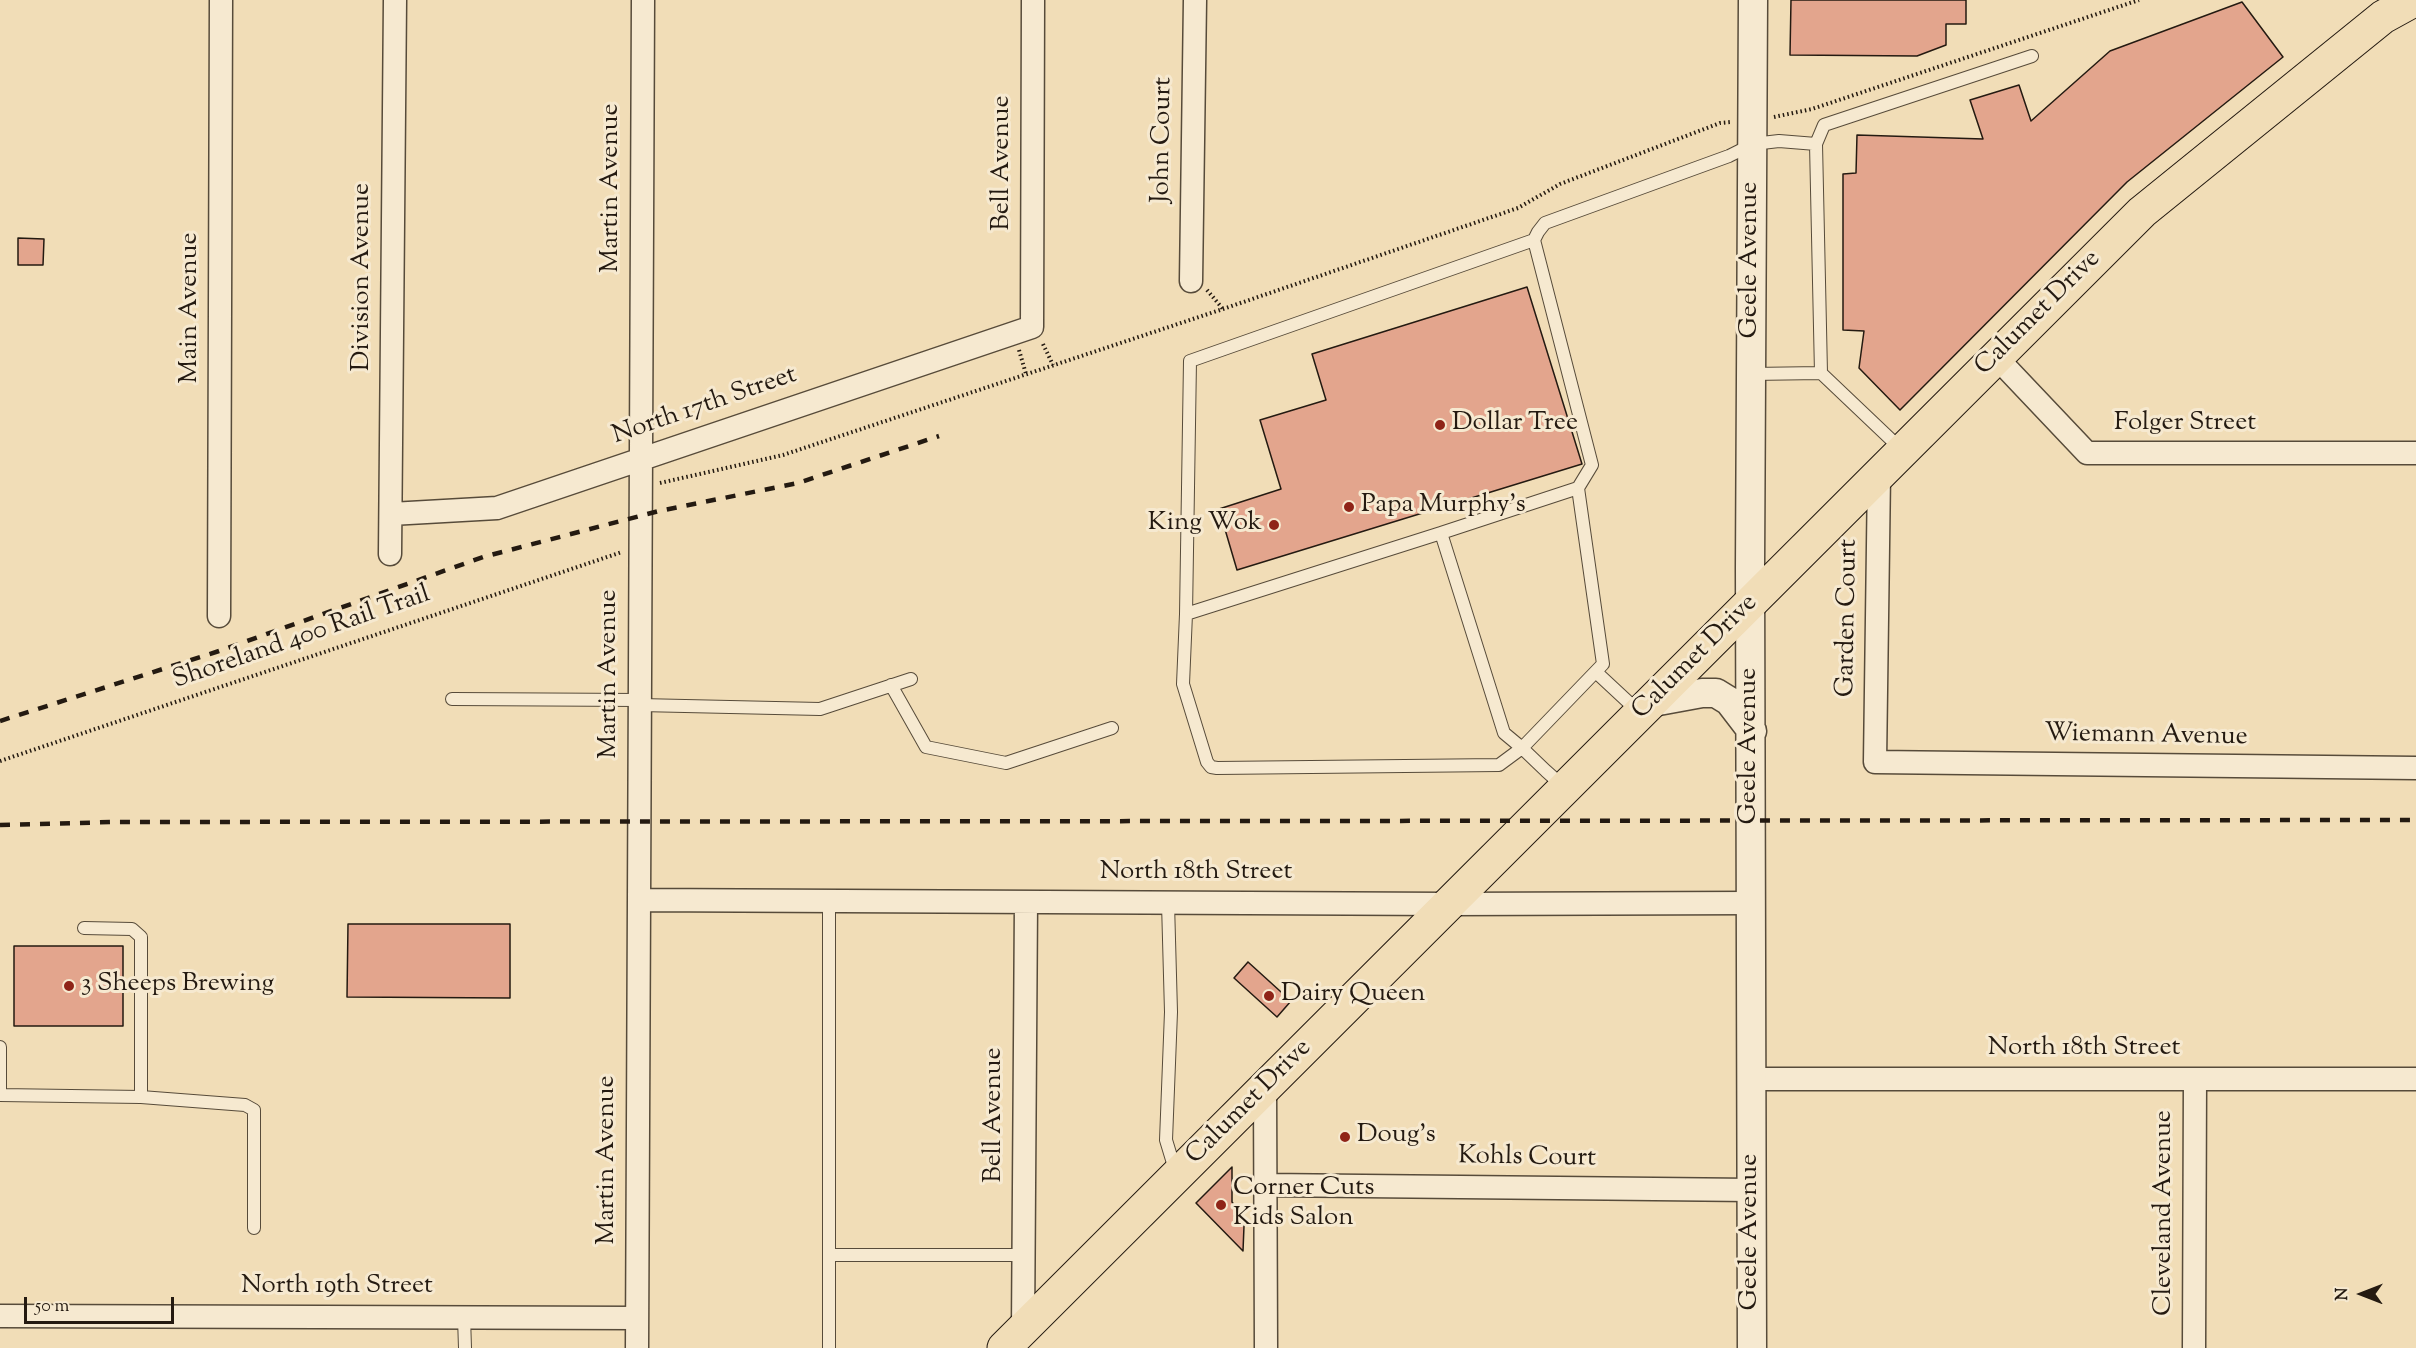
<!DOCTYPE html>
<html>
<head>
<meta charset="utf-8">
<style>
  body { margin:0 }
  #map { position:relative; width:2416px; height:1348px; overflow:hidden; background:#f1ddb7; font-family:"Sorts Mill Goudy",serif }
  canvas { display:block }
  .north { position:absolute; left:2332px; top:1264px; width:60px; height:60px; -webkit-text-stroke:4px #f6e9d0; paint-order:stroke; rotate:270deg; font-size:16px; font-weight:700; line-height:24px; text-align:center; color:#241a11 }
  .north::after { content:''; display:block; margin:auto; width:21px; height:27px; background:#241a11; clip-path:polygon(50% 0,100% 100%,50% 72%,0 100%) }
  .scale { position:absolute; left:24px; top:1297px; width:150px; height:27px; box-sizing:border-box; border:3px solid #241a11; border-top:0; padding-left:8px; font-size:18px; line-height:21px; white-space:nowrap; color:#241a11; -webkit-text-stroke:4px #f6e9d0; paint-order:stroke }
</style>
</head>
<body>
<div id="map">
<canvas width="2416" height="1348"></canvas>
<div class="north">N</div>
<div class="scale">50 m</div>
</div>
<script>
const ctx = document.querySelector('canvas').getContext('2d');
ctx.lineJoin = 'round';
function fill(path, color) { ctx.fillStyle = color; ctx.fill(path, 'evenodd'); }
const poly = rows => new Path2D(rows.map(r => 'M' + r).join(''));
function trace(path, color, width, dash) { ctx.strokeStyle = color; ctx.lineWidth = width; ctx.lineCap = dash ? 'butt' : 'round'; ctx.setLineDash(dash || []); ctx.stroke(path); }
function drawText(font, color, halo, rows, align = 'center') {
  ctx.font = font + ' "Sorts Mill Goudy",serif'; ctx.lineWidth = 6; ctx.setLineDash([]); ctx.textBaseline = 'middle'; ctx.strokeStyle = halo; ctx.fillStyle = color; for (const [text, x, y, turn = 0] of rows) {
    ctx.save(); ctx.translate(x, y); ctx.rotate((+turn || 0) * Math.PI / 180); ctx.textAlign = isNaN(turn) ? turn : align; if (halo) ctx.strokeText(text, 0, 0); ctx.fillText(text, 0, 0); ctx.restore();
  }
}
const building = poly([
  [1791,0,1966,0,1966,24,1946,24,1946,45,1917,56,1790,55,1791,0],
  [2242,2,2283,57,2127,182,1900,410,1859,368,1864,331,1843,330,1843,174,1856,173,1857,135,1983,139,1970,100,2019,85,2031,121,2110,51,2242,2],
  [18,238,44,239,43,265,18,265,18,238],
  [1527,287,1582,464,1237,570,1219,509,1281,489,1260,420,1326,400,1312,354,1527,287],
  [348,924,510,924,510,998,347,997,348,924],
  [14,946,123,946,123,1026,14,1026,14,946],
  [1248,962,1291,1001,1277,1017,1234,978,1248,962],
  [1232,1167,1232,1202,1239,1211,1234,1216,1244,1226,1243,1251,1196,1203,1232,1167]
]);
fill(building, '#e3a58d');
trace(building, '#241a11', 1.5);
const service = poly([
  [1816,144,1824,125,2032,56],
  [1821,373,1902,450],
  [1578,488,1592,465,1534,240,1538,232,1545,223,1729,156,1753,144,1779,141,1816,144,1821,373,1751,374],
  [1441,533,1578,488,1603,664,1522,748,1499,765,1217,768,1211,767,1207,762,1183,684,1186,614,1441,533,1504,733,1522,748,1546,771,1565,788],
  [1186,614,1190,361,1534,240],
  [1597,673,1640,713],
  [891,685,926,747,1006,763,1112,728],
  [452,699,640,700],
  [640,705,820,709,911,679],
  [829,901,829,1348],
  [1168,903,1171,1012,1166,1140,1176,1173],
  [84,928,132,929,141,937,141,1097],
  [0,1047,0,1095,141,1097,245,1105,254,1110,254,1228],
  [829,1255,1023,1255],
  [464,1317,465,1348]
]);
const minor = poly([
  [1191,281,1195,0],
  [1996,357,2087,453,2416,453],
  [1879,474,1875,762,2416,768],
  [391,514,497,508,1032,327,1033,0],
  [390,554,395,0],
  [219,616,221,0],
  [639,900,1449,904,1752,903],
  [1752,1079,2416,1079],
  [1265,1088,1266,1348],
  [1266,1185,1752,1190],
  [0,1316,637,1318],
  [1023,1329,1026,902],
  [637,1348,643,0],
  [2194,1348,2195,1079]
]);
const tertiary = poly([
  [1653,702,1702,693,1716,693,1729,701,1752,731],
  [1752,1348,1750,567,1753,0]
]);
const primary = poly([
  [1004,1348,2142,212,2383,17,2414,0]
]);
trace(service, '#574b3a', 14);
trace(minor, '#574b3a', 25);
trace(tertiary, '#574b3a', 31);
trace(primary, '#241a11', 35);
trace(poly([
  [1774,117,1812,109,2139,0],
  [1207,290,1223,309],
  [1043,344,1053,365],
  [1019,350,1026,374],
  [660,483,783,455,1223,309,1518,208,1560,184,1720,123,1731,122],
  [0,761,622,552]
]), '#241a11', 4, [1.5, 3]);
trace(service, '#f6e9d0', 12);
trace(minor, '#f6e9d0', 22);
trace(tertiary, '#f6e9d0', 28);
trace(primary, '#f1ddb7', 33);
trace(poly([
  [0,721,219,651,483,557,659,511,798,483,939,436],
  [0,825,114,822,2416,820]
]), '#241a11', 4.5, [10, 10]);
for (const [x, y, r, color] of [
  [1440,425,6,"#8f2418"],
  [1349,507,6,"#8f2418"],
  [1274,525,6,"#8f2418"],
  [69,986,6,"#8f2418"],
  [1269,996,6,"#8f2418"],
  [1345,1137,6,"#8f2418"],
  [1221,1205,6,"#8f2418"]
]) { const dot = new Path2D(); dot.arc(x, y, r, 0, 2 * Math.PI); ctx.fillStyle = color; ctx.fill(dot); trace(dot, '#f6e9d0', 2); }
drawText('26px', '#241a11', '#f6e9d0', [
  ["John Court",1164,140,-89],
  ["Bell Avenue",1004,163,-90],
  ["Martin Avenue",613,188,-90],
  ["Geele Avenue",1752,260,-90],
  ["Division Avenue",364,277,-90],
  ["Main Avenue",192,308,-90],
  ["Calumet Drive",2039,314,-45],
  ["North 17th Street",705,407,-19],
  ["Folger Street",2185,425],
  ["Garden Court",1849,618,-89],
  ["Shoreland 400 Rail Trail",302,639,-19],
  ["Calumet Drive",1696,658,-45],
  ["Martin Avenue",611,674,-90],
  ["Wiemann Avenue",2146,737,1],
  ["Geele Avenue",1751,746,-90],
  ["North 18th Street",1196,874],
  ["North 18th Street",2084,1050],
  ["Calumet Drive",1250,1103,-45],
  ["Bell Avenue",996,1115,-90],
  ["Kohls Court",1527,1159,1],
  ["Martin Avenue",609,1160,-90],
  ["Cleveland Avenue",2166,1213,-90],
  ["Geele Avenue",1752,1232,-90],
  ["North 19th Street",337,1288]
]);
drawText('26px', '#241a11', '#f6e9d0', [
  ["Dollar Tree",1452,425],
  ["Papa Murphy's",1361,507],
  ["King Wok",1262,525,"right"],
  ["3 Sheeps Brewing",81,986],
  ["Dairy Queen",1281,996],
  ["Doug's",1357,1137],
  ["Corner Cuts",1233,1190],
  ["Kids Salon",1233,1220]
], 'left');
</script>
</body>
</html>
